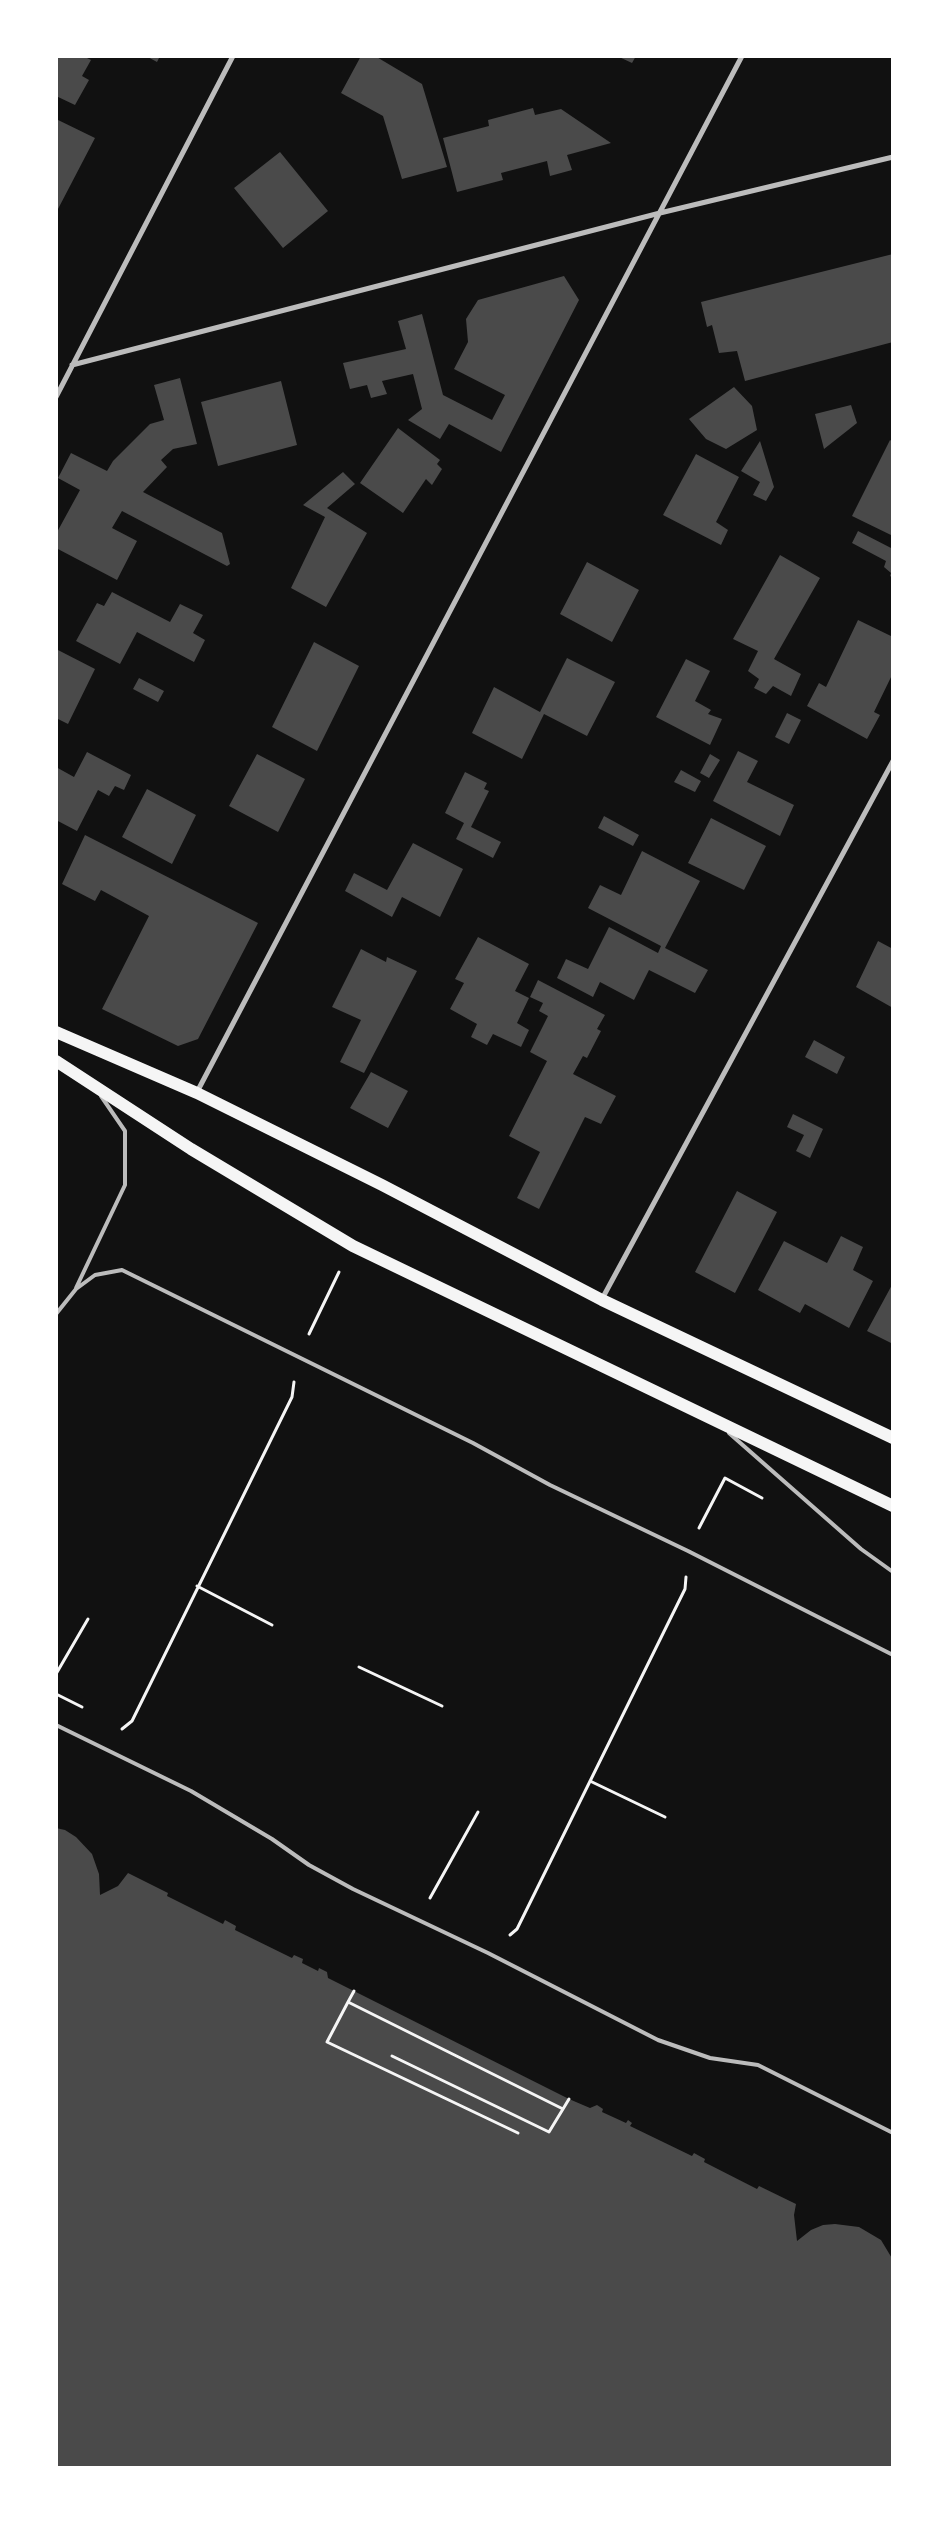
<!DOCTYPE html>
<html>
<head>
<meta charset="utf-8">
<style>
  body { margin:0 }
  #map { position:relative; width:949px; height:2524px; overflow:hidden; background:#111; font-family:"Public Sans",sans-serif }
  canvas { display:block }
  .frame { position:absolute; inset:0; border:58px solid #fff; pointer-events:none }
</style>
</head>
<body>
<div id="map">
<canvas width="949" height="2524"></canvas>
<div class="frame"></div>
</div>
<script>
const ctx = document.querySelector('canvas').getContext('2d');
ctx.lineJoin = 'round';
function fill(path, color) { ctx.fillStyle = color; ctx.fill(path, 'evenodd'); }
const poly = rows => new Path2D(rows.map(r => 'M' + r).join(''));
function trace(path, color, width, dash) { ctx.strokeStyle = color; ctx.lineWidth = width; ctx.lineCap = dash ? 'butt' : 'round'; ctx.setLineDash(dash || []); ctx.stroke(path); }
fill(poly([
  [56,56,83,56,91,60,82,76,89,80,75,105,56,96],
  [146,56,160,56,157,62],
  [361,56,375,56,422,84,447,167,402,179,383,116,341,93],
  [617,56,636,56,632,63],
  [533,108,535,115,561,109,611,143,567,155,572,170,550,176,547,161,501,173,503,180,457,192,443,138,489,126,488,120],
  [56,119,95,138,58,209,56,208],
  [280,152,328,211,283,248,234,188],
  [893,254,893,342,745,381,737,351,719,353,712,325,707,327,701,302],
  [564,276,579,300,501,452,449,424,440,439,408,420,422,409,413,374,382,381,387,394,371,398,367,385,350,389,343,363,406,349,398,321,422,314,443,395,492,420,505,395,454,369,468,342,466,319,478,300],
  [180,378,197,444,173,449,161,460,167,467,143,492,222,533,230,564,227,566,122,511,112,528,137,541,117,580,56,548,56,534,80,490,58,478,71,453,107,471,113,461,150,424,164,420,154,385],
  [281,381,297,445,218,466,201,402],
  [734,387,752,406,757,430,726,449,706,439,689,419],
  [851,405,857,423,824,449,815,414],
  [398,428,440,460,437,464,442,469,432,485,426,479,403,513,360,483],
  [890,440,893,442,893,536,852,516],
  [760,441,774,487,766,501,753,495,760,482,741,471],
  [696,454,739,477,716,522,728,530,721,545,663,515],
  [343,472,355,484,327,508,367,533,326,607,291,588,325,517,303,505],
  [858,531,893,549,893,578,890,576,891,573,884,567,886,561,852,543],
  [780,555,820,578,774,659,801,674,791,696,773,686,766,694,754,688,759,679,748,671,758,651,733,639],
  [587,562,639,590,612,642,560,614],
  [112,592,170,622,180,604,203,615,193,633,205,640,194,662,137,632,120,664,76,641,97,603,104,606],
  [858,620,893,637,893,673,874,712,880,715,867,739,807,706,819,683,826,687],
  [314,642,359,666,317,751,272,727],
  [56,649,95,669,68,724,56,718],
  [567,658,615,682,587,736,544,714,522,759,472,733,494,687,540,712],
  [686,659,710,671,695,701,711,710,708,714,722,719,710,745,656,717],
  [139,678,164,691,158,702,133,689],
  [787,713,801,720,789,744,775,737],
  [738,751,758,761,747,782,794,805,780,836,713,801],
  [87,752,131,775,124,790,115,786,109,796,98,790,77,831,56,820,56,767,74,777],
  [257,754,305,779,278,832,229,806],
  [710,754,720,760,709,778,700,773],
  [681,770,701,781,695,792,674,782],
  [465,772,487,783,484,789,489,791,471,827,501,842,493,858,456,839,464,823,445,813],
  [147,789,196,815,172,864,122,837],
  [604,816,639,835,633,846,598,828],
  [711,818,766,846,744,890,688,863],
  [85,835,258,923,198,1039,178,1046,102,1009,149,916,101,890,95,901,62,884],
  [413,843,463,869,440,917,402,897,392,917,345,891,354,873,387,890],
  [642,851,700,881,665,948,708,970,695,993,649,970,634,1000,600,982,593,997,557,978,566,959,588,969,609,927,658,953,661,946,588,908,600,885,621,895],
  [478,937,529,964,515,991,529,998,517,1023,529,1030,521,1047,493,1034,487,1045,471,1037,477,1024,450,1009,464,983,455,979],
  [878,941,893,949,893,1008,856,987],
  [361,949,386,962,387,957,417,971,364,1073,340,1062,361,1020,332,1007],
  [538,980,605,1015,597,1029,601,1031,587,1058,583,1056,573,1074,616,1096,601,1124,585,1117,539,1209,517,1198,540,1152,509,1136,547,1061,530,1052,548,1016,539,1011,543,1003,530,997],
  [814,1040,845,1057,837,1074,805,1057],
  [371,1072,408,1091,388,1128,350,1108],
  [793,1114,823,1129,810,1158,796,1151,804,1135,787,1127],
  [737,1191,777,1212,735,1293,695,1272],
  [841,1236,863,1247,853,1270,873,1281,849,1328,805,1304,800,1313,758,1290,784,1241,827,1263],
  [893,1283,893,1344,867,1331],
  [56,1828,65,1830,76,1837,92,1854,99,1874,100,1895,118,1886,128,1873,168,1893,167,1896,223,1924,225,1920,236,1926,235,1930,292,1958,294,1955,303,1959,302,1963,318,1971,319,1968,327,1972,328,1978,569,2099,590,2108,597,2105,603,2109,602,2112,626,2123,628,2120,632,2123,630,2126,692,2156,694,2153,705,2159,704,2162,757,2189,759,2186,796,2204,794,2215,797,2241,811,2230,823,2225,835,2224,859,2227,881,2240,893,2260,893,2468,56,2468]
]), '#4a4a4a');
trace(poly([
  [309,1334,339,1272],
  [699,1528,725,1478,762,1498],
  [197,1586,272,1625],
  [359,1667,442,1706],
  [56,1674,88,1619],
  [56,1694,82,1707],
  [122,1729,132,1721,292,1397,294,1382],
  [590,1781,665,1817],
  [430,1898,478,1812],
  [510,1935,517,1929,685,1589,686,1577],
  [354,1991,348,2002,563,2109,569,2099],
  [348,2002,327,2042,518,2133],
  [392,2056,549,2132,563,2109]
]), '#f5f5f5', 3);
trace(poly([
  [76,1288,125,1185,125,1131,101,1096],
  [56,1314,76,1289,95,1275,122,1270,473,1443,550,1485,688,1551,893,1655],
  [729,1433,861,1549,893,1572],
  [56,1725,191,1791,272,1839,309,1865,353,1889,488,1953,658,2040,710,2058,758,2065,893,2133]
]), '#bcbcbc', 4);
trace(poly([
  [72,365,660,213,893,157],
  [56,397,233,56],
  [197,1092,742,56],
  [602,1299,893,761]
]), '#bcbcbc', 5);
trace(poly([
  [56,1032,197,1093,382,1185,602,1300,893,1438],
  [56,1061,191,1149,353,1246,893,1506]
]), '#f5f5f5', 12);
</script>
</body>
</html>
